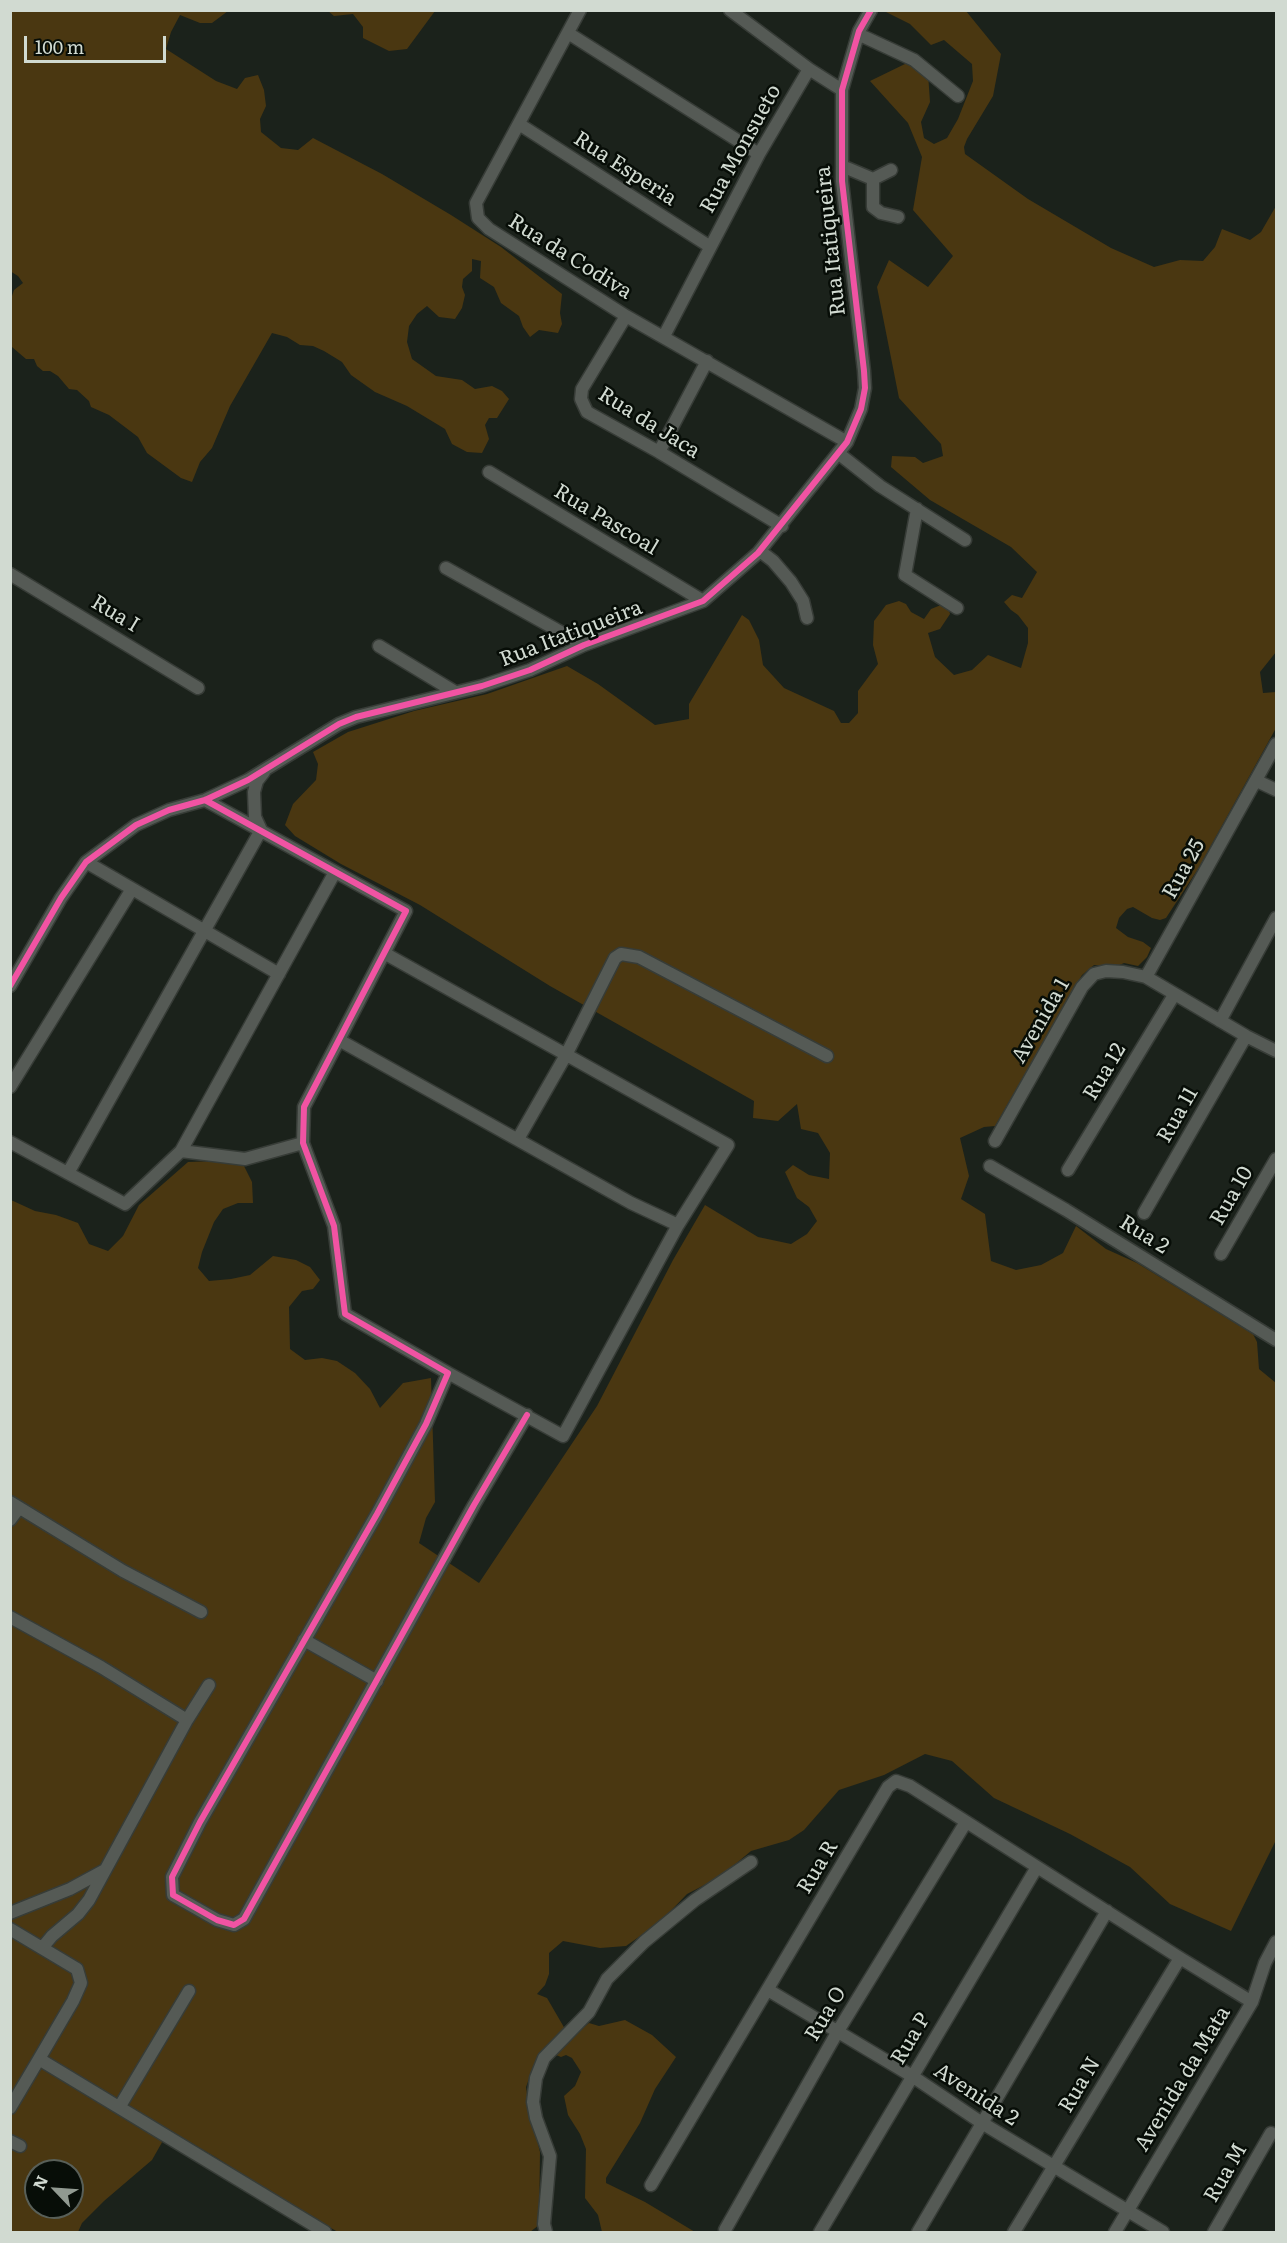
<!DOCTYPE html>
<html>
<head>
<meta charset="utf-8">
<style>
  body { margin:0 }
  #map { position:relative; width:1287px; height:2243px; overflow:hidden; background:#1b221b; font-family:Literata,serif }
  canvas { display:block }
  .frame { position:absolute; inset:0; border:12px solid #d1dad1; pointer-events:none }
  .north { position:absolute; left:24px; top:2159px; width:60px; height:60px; box-sizing:border-box; background:#070d07; border:2px solid #585f58; border-radius:50%; rotate:295deg; font-size:16px; font-weight:700; line-height:24px; text-align:center; color:#d1dad1 }
  .north::after { content:''; display:block; margin:auto; width:21px; height:27px; background:#919a91; clip-path:polygon(50% 0,100% 100%,50% 72%,0 100%) }
  .scale { position:absolute; left:24px; top:36px; width:142px; height:27px; box-sizing:border-box; border:3px solid #d1dad1; border-top:0; padding-left:8px; font-size:18px; line-height:21px; white-space:nowrap; color:#d1dad1; -webkit-text-stroke:4px #070d07; paint-order:stroke }
</style>
</head>
<body>
<div id="map">
<canvas width="1287" height="2243"></canvas>
<div class="frame"></div>
<div class="north">N</div>
<div class="scale">100 m</div>
</div>
<script>
const ctx = document.querySelector('canvas').getContext('2d');
ctx.lineJoin = 'round';
function fill(path, color) { ctx.fillStyle = color; ctx.fill(path, 'evenodd'); }
const poly = rows => new Path2D(rows.map(r => 'M' + r).join(''));
function trace(path, color, width, dash) { ctx.strokeStyle = color; ctx.lineWidth = width; ctx.lineCap = dash ? 'butt' : 'round'; ctx.setLineDash(dash || []); ctx.stroke(path); }
function drawText(font, color, halo, rows, align = 'center') {
  ctx.font = font + ' Literata,serif'; ctx.lineWidth = 5; ctx.setLineDash([]); ctx.textBaseline = 'middle'; ctx.strokeStyle = halo; ctx.fillStyle = color; for (const [text, x, y, turn = 0] of rows) {
    ctx.save(); ctx.translate(x, y); ctx.rotate((+turn || 0) * Math.PI / 180); ctx.textAlign = isNaN(turn) ? turn : align; if (halo) ctx.strokeText(text, 0, 0); ctx.fillText(text, 0, 0); ctx.restore();
  }
}
fill(poly([
  [228,11,212,23,200,23,180,15,171,32,166,49,216,81,237,89,245,78,258,75,264,90,266,106,260,119,261,132,281,148,298,150,313,138,382,174,451,215,501,247,562,294,560,313,562,324,558,333,539,330,530,337,523,327,519,316,501,303,494,287,480,278,481,261,472,259,472,271,463,279,462,287,465,295,462,308,455,319,439,317,427,306,417,314,409,326,407,342,412,359,436,376,462,380,475,389,492,386,502,391,509,399,497,418,489,418,485,425,489,439,482,453,467,452,452,444,445,429,407,406,375,392,351,375,342,362,324,351,313,346,300,345,287,337,272,333,230,406,212,448,200,462,192,482,181,478,147,453,138,437,109,415,91,407,89,401,77,390,69,389,58,376,50,371,43,371,37,366,34,359,26,359,12,347,11,299,14,290,23,283,18,276,10,271,11,11],
  [328,11,435,11,407,49,389,51,363,38,363,27,353,14,334,16],
  [884,11,966,11,1001,54,993,96,967,139,964,147,965,154,1028,199,1111,248,1154,267,1180,260,1203,261,1215,247,1222,229,1250,240,1261,232,1276,206,1276,652,1260,672,1263,693,1276,692,1276,728,1198,869,1166,918,1160,920,1152,918,1133,907,1127,909,1119,918,1116,928,1128,937,1143,942,1151,948,1147,957,1138,966,1124,963,1115,967,1094,965,1082,975,995,1126,984,1127,960,1138,969,1176,961,1199,985,1214,991,1261,1016,1270,1041,1265,1063,1253,1076,1226,1106,1249,1137,1263,1253,1334,1257,1342,1259,1369,1276,1383,1276,1840,1231,1931,1170,1904,1130,1867,1070,1834,994,1798,952,1761,925,1754,884,1775,839,1790,804,1830,789,1840,751,1851,720,1877,687,1894,660,1922,626,1946,600,1948,563,1941,549,1953,549,1974,545,1985,537,1994,547,1998,565,2029,543,2050,533,2068,526,2087,529,2107,540,2152,539,2225,530,2232,338,2232,277,2198,217,2158,169,2130,152,2160,104,2201,82,2223,78,2232,11,2232,11,1200,35,1211,56,1215,78,1223,89,1244,108,1251,123,1236,139,1205,188,1162,217,1161,244,1166,252,1182,253,1203,238,1203,223,1209,214,1222,202,1252,198,1268,209,1281,231,1279,250,1275,273,1256,296,1260,310,1267,320,1280,313,1289,302,1291,289,1307,290,1349,305,1360,322,1358,337,1361,355,1373,370,1389,380,1408,403,1383,431,1378,435,1502,426,1518,419,1543,479,1583,597,1406,673,1260,705,1205,758,1237,791,1244,807,1234,817,1221,809,1207,797,1198,785,1172,793,1165,809,1175,829,1179,830,1153,818,1133,801,1129,797,1104,778,1121,753,1118,754,1101,550,986,420,905,341,864,295,836,285,825,293,804,316,780,318,764,313,752,348,732,414,711,487,694,567,666,598,684,655,725,689,719,689,704,742,615,749,620,759,640,763,665,784,688,834,711,841,723,849,723,858,713,858,691,878,664,873,645,874,621,886,605,899,601,906,604,911,612,924,619,931,609,941,605,948,606,950,614,940,629,928,633,935,657,954,675,972,670,988,655,1021,668,1028,643,1028,628,1018,615,1011,610,1004,602,1012,595,1022,598,1037,572,1011,547,930,500,891,467,892,456,915,457,923,463,943,456,941,444,899,398,877,287,889,260,928,287,953,256,913,210,922,157,908,123,870,81,907,63,928,73,930,102,921,122,924,138,934,144,947,138,958,119,973,81,972,64,944,40,931,45,910,24],
  [36,2171,72,2171,72,2207,36,2207],
  [625,2020,652,2035,676,2057,655,2089,640,2123,606,2178,606,2183,645,2202,695,2232,602,2232,598,2215,585,2198,586,2149,580,2134,568,2115,564,2096,575,2086,581,2072,572,2058,566,2055,561,2057,556,2055,558,2047,589,2023,599,2026]
]), '#4a3711');
const minor = poly([
  [580,10,476,203,478,218,489,229,626,316,847,442],
  [568,33,759,154],
  [858,34,914,60,958,96],
  [809,69,842,90],
  [519,124,709,246],
  [842,166,873,179,873,207,881,213,898,217],
  [873,179,891,170],
  [626,316,582,389,581,399,587,412,659,452,782,526],
  [664,336,759,154,809,69,730,10],
  [659,452,707,361],
  [838,453,880,486,965,540],
  [489,472,703,601],
  [917,509,905,575,957,608],
  [760,551,773,561,791,582,803,601,807,618],
  [446,568,584,645],
  [10,574,198,688],
  [379,646,455,692],
  [1257,781,1276,790],
  [205,800,406,911,304,1107,303,1143,334,1226,345,1314,448,1373,426,1424,377,1514,200,1822,172,1877,173,1895,217,1920,234,1925,244,1919,474,1505,527,1415],
  [86,862,279,974],
  [1146,977,1276,744],
  [10,986,61,898,86,862,136,825,169,810,205,800,248,780,339,724,356,717,482,686,530,670,584,645,703,601,758,553,847,442,861,409,865,388,864,371,842,181,842,90,859,31,871,10],
  [1220,1021,1276,918],
  [339,1040,631,1203,678,1225,728,1145,384,953],
  [10,1087,132,889],
  [518,1139,566,1055,615,958,621,954,639,957,827,1056],
  [995,1141,1082,987,1094,974,1106,971,1123,972,1146,977,1246,1036,1276,1051],
  [10,1142,125,1204,181,1151,335,872],
  [181,1151,245,1159,303,1143],
  [990,1166,1066,1210,1276,1340],
  [1068,1170,1174,995],
  [68,1173,261,830,255,817,254,792,257,781,264,772],
  [1144,1213,1246,1036],
  [1221,1254,1276,1159],
  [448,1373,563,1436,678,1225],
  [10,1502,123,1571,201,1612],
  [10,1520,19,1508],
  [10,1617,101,1667,187,1720,89,1900,78,1914,52,1936,42,1948],
  [304,1640,377,1681],
  [187,1720,209,1685],
  [10,1913,70,1889,105,1870],
  [10,1929,77,1969,81,1983,73,2001,39,2059,325,2232],
  [768,1990,912,2076,982,2123,1163,2232],
  [120,2106,189,1991],
  [10,2108,39,2059],
  [10,2141,20,2146],
  [651,2185,888,1787,896,1781,910,1786,1180,1958,1252,2002],
  [725,2230,838,2031,966,1822],
  [546,2232,544,2224,550,2156,536,2118,533,2102,536,2078,544,2058,589,2012,607,1979,644,1942,695,1900,751,1862],
  [820,2232,1037,1867],
  [918,2232,1107,1911],
  [1014,2232,1180,1958],
  [1115,2232,1252,2002,1265,1963,1276,1942],
  [1214,2232,1271,2133]
]);
trace(minor, '#373c37', 15);
trace(minor, '#555a55', 12);
trace(poly([
  [205,800,406,911,304,1107,303,1143,334,1226,345,1314,448,1373,426,1424,377,1514,200,1822,172,1877,173,1895,217,1920,234,1925,244,1919,474,1505,527,1415],
  [10,986,61,898,86,862,136,825,169,810,205,800,248,780,339,724,356,717,482,686,530,670,584,645,703,601,758,553,847,442,861,409,865,388,864,371,842,181,842,90,859,31,871,10]
]), '#f153a3', 6);
drawText('21px', '#d1dad1', '#070d07', [
  ["Rua Monsueto",741,149,-61],
  ["Rua Esperia",625,169,33],
  ["Rua Itatiqueira",831,241,-96],
  ["Rua da Codiva",570,257,32],
  ["Rua da Jaca",649,423,32],
  ["Rua Pascoal",606,520,31],
  ["Rua I",115,614,31],
  ["Rua Itatiqueira",571,634,-21],
  ["Rua 25",1184,869,-61],
  ["Avenida 1",1041,1021,-60],
  ["Rua 12",1105,1072,-59],
  ["Rua 11",1178,1115,-60],
  ["Rua 10",1232,1196,-60],
  ["Rua 2",1144,1235,32],
  ["Rua R",818,1867,-59],
  ["Rua O",826,2014,-59],
  ["Rua P",911,2039,-59],
  ["Avenida da Mata",1183,2079,-59],
  ["Rua N",1080,2085,-59],
  ["Avenida 2",976,2095,33],
  ["Rua M",1226,2173,-60]
]);
</script>
</body>
</html>
